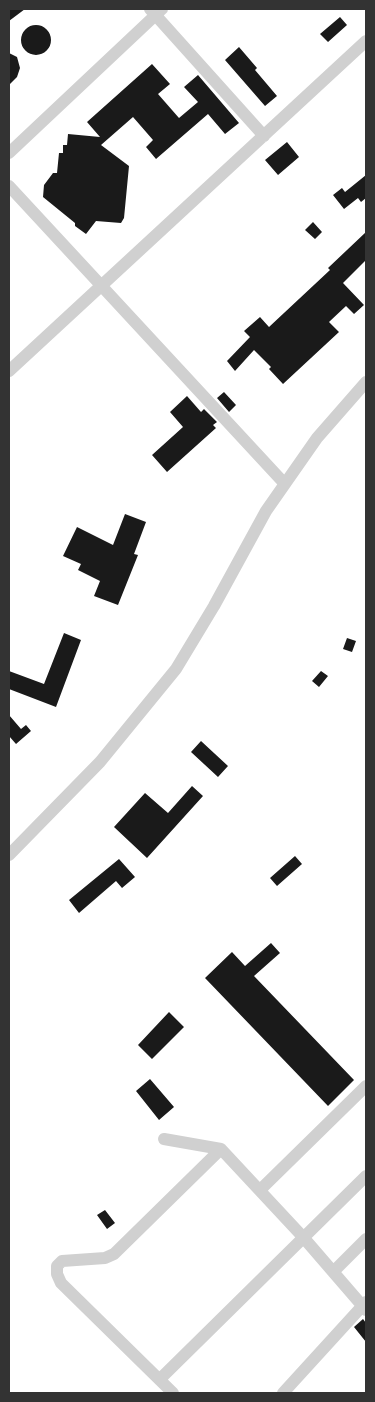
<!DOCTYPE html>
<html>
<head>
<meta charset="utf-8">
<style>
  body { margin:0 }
  #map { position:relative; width:375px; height:1402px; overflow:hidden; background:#fff; font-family:"PT Sans",sans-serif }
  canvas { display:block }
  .frame { position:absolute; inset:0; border:10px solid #333; pointer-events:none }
</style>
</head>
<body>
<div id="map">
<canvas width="375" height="1402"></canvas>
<div class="frame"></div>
</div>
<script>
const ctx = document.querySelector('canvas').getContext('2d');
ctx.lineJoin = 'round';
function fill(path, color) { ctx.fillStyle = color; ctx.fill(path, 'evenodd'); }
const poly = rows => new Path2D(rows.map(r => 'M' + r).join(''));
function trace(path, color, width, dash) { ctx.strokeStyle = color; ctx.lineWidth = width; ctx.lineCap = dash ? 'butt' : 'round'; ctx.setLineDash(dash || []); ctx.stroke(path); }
fill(poly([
  [9,9,25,9,9,21],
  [340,17,347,25,328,42,320,34],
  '21 40a15 15 0 1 1 30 0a15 15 0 1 1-30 0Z',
  [239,47,257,68,255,70,277,96,265,106,225,60],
  [9,53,17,57,20,68,17,77,9,85],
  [152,64,170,84,158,94,179,118,198,102,184,87,198,75,239,123,225,134,208,114,156,159,146,147,153,140,133,117,101,145,129,166,124,218,121,223,96,221,86,234,75,226,75,223,43,197,44,185,53,173,57,173,59,153,63,153,63,145,67,145,68,134,100,137,87,122],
  [287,142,299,157,278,175,265,160],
  [366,175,366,198,361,202,358,198,344,209,333,195,342,188,345,192],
  [313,222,322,232,315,239,305,230],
  [366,232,366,260,343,283,364,305,354,314,346,306,329,322,339,332,283,384,269,369,271,367,254,350,235,371,227,361,250,337,244,331,260,317,269,327,330,270,328,268],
  [224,392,236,405,229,412,217,398],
  [187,396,201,412,204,409,217,422,213,425,216,428,167,472,152,455,183,427,170,412],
  [125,514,146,522,134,554,138,555,118,605,94,596,100,581,78,570,81,564,63,556,77,527,113,545],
  [64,633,81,640,56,707,9,689,9,671,44,684],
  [347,638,356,641,352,652,343,649],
  [321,671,328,676,319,687,312,681],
  [9,715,21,729,26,725,31,731,16,744,9,736],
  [201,741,228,766,218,777,191,752],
  [192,786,203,796,147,858,114,827,145,793,168,813],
  [295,856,302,864,277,886,270,878],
  [119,859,135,877,122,888,116,881,79,913,69,900],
  [271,943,280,953,254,976,354,1080,328,1106,205,978,232,952,245,966],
  [169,1012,184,1027,152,1059,138,1045],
  [150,1079,174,1107,159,1120,136,1091],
  [105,1210,115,1223,107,1229,97,1215],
  [363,1319,366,1323,366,1342,354,1327]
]), '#1a1a1a');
trace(poly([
  [150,9,264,136],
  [9,153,162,9],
  [9,186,284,483],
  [9,371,366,41],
  [9,855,100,762,176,669,214,606,266,511,317,438,366,382],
  [164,1139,221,1149,303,1237,366,1310],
  [260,1190,366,1086],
  [333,1272,366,1239],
  [160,1379,366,1176],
  [173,1393,61,1283,57,1274,57,1266,62,1261,105,1258,114,1254,221,1149],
  [283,1393,366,1302]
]), '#d0d0d0', 12);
</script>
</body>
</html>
